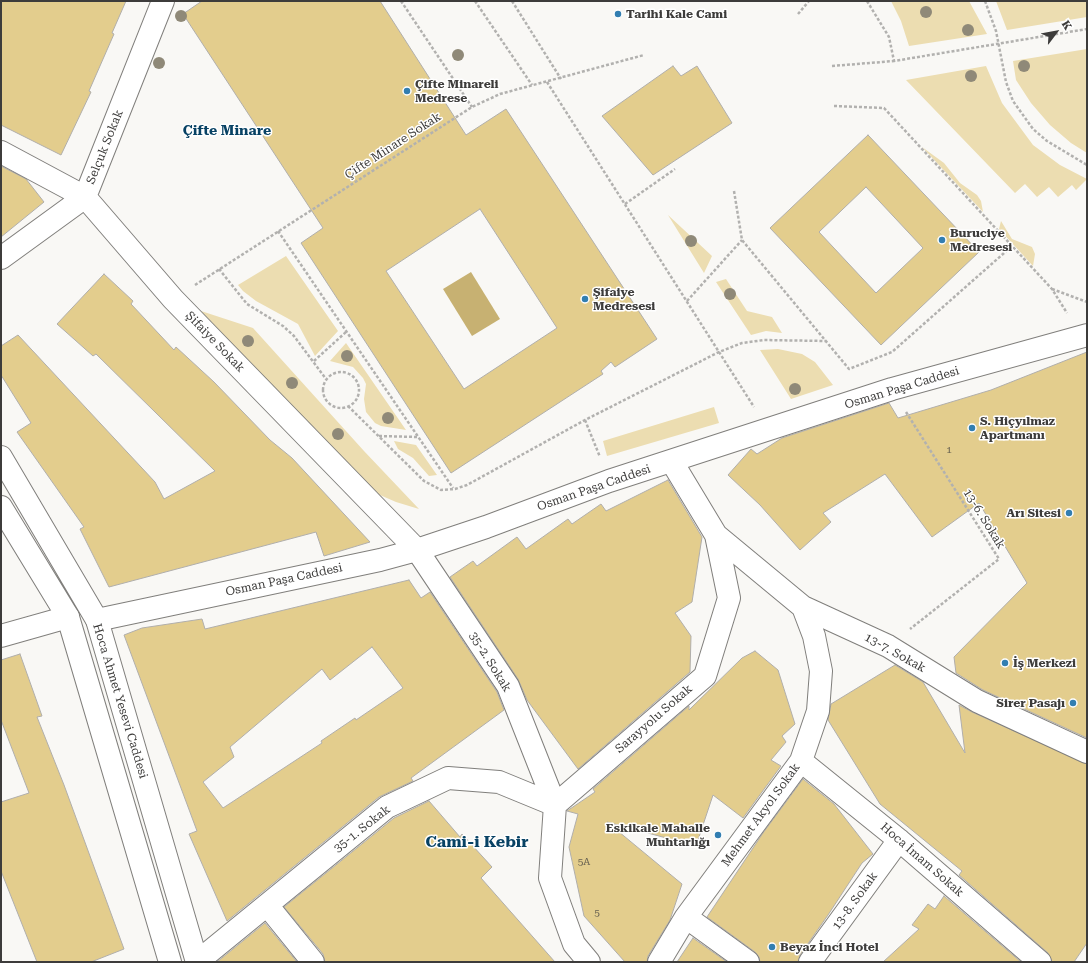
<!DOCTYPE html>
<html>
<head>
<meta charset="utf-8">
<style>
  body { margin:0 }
  #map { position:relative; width:1088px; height:963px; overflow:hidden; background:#f9f8f5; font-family:"Roboto Serif",serif }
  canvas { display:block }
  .frame { position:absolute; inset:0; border:2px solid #3d3c3b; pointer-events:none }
  .north { position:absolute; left:1036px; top:12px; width:40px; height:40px; -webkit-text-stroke:3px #fff; paint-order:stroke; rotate:58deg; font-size:11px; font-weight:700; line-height:16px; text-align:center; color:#3d3c3b }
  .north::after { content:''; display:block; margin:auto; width:14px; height:18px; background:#3d3c3b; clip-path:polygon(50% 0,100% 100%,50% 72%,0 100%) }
</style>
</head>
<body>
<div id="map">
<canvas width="1088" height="963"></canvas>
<div class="frame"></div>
<div class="north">K</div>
</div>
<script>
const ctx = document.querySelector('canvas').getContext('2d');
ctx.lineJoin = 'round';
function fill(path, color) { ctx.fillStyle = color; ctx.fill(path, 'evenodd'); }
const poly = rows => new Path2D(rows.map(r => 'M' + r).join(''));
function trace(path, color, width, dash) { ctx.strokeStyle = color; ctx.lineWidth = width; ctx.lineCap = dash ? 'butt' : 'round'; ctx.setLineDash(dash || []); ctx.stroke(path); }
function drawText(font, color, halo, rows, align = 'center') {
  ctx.font = font + ' "Roboto Serif",serif'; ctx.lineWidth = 3; ctx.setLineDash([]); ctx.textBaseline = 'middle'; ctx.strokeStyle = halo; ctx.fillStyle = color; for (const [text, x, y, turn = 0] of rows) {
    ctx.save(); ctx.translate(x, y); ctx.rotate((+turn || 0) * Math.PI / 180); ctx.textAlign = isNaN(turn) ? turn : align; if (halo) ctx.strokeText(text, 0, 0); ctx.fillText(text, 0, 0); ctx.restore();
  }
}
fill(poly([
  [891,1,969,1,987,34,909,46,901,21],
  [996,1,1087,1,1087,17,1007,30],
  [1087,49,1087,153,1071,143,1050,125,1031,103,1016,80,1013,61],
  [986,66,1002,103,1033,145,1060,165,1087,179,1076,190,1072,185,1058,197,1049,187,1037,197,1025,184,1015,193,906,80],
  [922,147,944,163,960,183,977,195,981,201,983,212],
  [668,215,712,256,704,273],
  [1001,221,1012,239,1032,247,1035,254,1033,266,999,229],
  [286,256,338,331,315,356,298,324,256,301,243,291,238,285],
  [726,279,747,311,772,317,782,333,766,331,751,335,716,282],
  [201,311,253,328,364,451,419,509,396,502,373,492],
  [346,343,406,430,381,426,375,423,366,412,364,399,366,384,363,378,353,367,330,361],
  [778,349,802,354,815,362,833,385,791,399,760,350],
  [714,407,719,423,607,456,603,441],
  [394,441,416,445,437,475,429,476,413,458,398,449]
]), '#ecddb1');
fill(poly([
  [471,272,500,319,472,336,443,289]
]), '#c7b172');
const building = poly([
  [1,1,126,1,112,33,114,34,89,91,91,92,61,155,1,125,1,1],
  [202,1,380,1,466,135,506,109,657,339,615,367,611,362,601,371,603,374,451,473,301,243,323,228,183,14,202,1],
  [480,209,557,328,464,389,386,271,480,209],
  [673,66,681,76,697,66,732,123,653,175,602,116,673,66],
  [868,135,979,252,881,345,770,228,868,135],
  [866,187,923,248,876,293,819,232,866,187],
  [1,166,26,179,44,202,1,237,1,166],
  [104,274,133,301,131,304,174,350,176,347,214,382,270,440,292,458,370,542,324,556,316,532,109,587,80,529,84,527,17,432,31,423,1,375,1,346,18,335,155,482,164,499,215,471,96,354,93,356,57,324,104,274],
  [1087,352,1087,738,983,690,956,673,954,657,1027,583,979,503,932,537,885,474,823,513,831,522,800,550,760,505,728,475,751,449,757,454,782,438,889,403,898,418,991,390,1087,352],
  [668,480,702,537,692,602,675,613,691,636,690,672,578,769,527,700,518,679,450,577,473,561,477,566,517,537,526,549,568,519,572,524,601,504,606,511,668,480],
  [409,580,421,598,430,592,497,692,504,710,411,778,413,781,379,797,227,921,189,834,197,831,124,635,142,628,202,619,205,629,409,580],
  [372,647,403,688,356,720,355,718,321,741,322,743,223,808,203,782,234,757,230,747,322,669,330,680,372,647],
  [755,651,778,670,795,724,782,736,786,742,771,760,781,766,743,818,713,795,696,846,607,822,682,884,670,920,648,956,647,962,625,962,584,916,569,847,578,814,567,811,595,792,593,789,689,706,689,710,742,658,755,651],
  [20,654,42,716,37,717,64,785,124,949,91,962,37,962,1,871,1,802,29,793,1,720,1,660,20,654],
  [895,665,923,682,965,753,959,705,972,712,1087,764,1087,943,1074,962,1052,962,1048,953,959,875,962,871,880,804,828,720,831,704,895,665],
  [803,779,834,804,873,854,862,863,828,915,800,955,798,962,760,962,759,957,755,952,707,917,763,833,803,779],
  [429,801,460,837,462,834,492,867,481,878,555,962,325,962,323,954,284,907,394,818,429,801],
  [944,896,1021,962,883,962,919,929,912,925,928,904,935,909,944,896],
  [265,923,297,962,217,962,265,923],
  [693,938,727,962,677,962,693,938]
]);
fill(building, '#e3cd8d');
trace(building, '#b0aeab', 1);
const street = poly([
  [1,152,85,197,173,299,417,550,508,686,555,805],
  [1,258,85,197,163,1],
  [716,535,803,607,888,646,977,701,1087,752],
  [97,620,380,560,417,550,486,527,609,481,892,389,1087,335],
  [1,636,68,617],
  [801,761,899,840,1040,962],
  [267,905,313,962],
  [686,917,748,962],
  [197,962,387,807,448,778,499,782,555,805],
  [589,962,574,944,550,878,555,805,705,676,729,598,716,535,672,462],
  [659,962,686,917,801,761,818,711,821,671,814,636,803,607],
  [810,962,899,840]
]);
const secondary = poly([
  [1,457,97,620,197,962],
  [1,507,68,617,170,962]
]);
trace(street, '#807f7c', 24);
trace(secondary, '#807f7c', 24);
trace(poly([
  [401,1,472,107],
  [475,1,532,85],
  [512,1,561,79],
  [867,1,889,37,894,61,1087,29],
  [985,1,996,31,1006,82,1013,101,1033,129,1047,141,1087,165],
  [798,14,809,1],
  [832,66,894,61],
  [547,82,754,407],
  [834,106,884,108,1052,289,1067,313],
  [734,191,742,240,849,369,892,352,1012,246],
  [625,204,675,169],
  [278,231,453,488],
  [219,269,247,304,283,326,294,336,326,379],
  [195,285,472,107,500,94,644,55],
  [1052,289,1087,302],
  [687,301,742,240],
  [314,361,346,332],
  '323 390a18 18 0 1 1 36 0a18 18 0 1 1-36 0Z',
  [348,406,424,481,441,490,455,489,467,485,585,420,719,352,742,343,764,340,826,341],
  [906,412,999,559,910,629],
  [585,420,600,457],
  [379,436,418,437]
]), '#b2b1af', 2.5, [3, 2]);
trace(street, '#fff', 22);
trace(secondary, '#fff', 22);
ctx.fillStyle = '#8f8978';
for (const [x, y] of [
  [926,12],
  [181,16],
  [968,30],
  [458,55],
  [159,63],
  [1024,66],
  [971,76],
  [691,241],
  [730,294],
  [248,341],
  [347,356],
  [292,383],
  [795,389],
  [388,418],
  [338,434]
]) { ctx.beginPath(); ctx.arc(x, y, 6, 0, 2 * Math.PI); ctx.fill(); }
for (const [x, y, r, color] of [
  [618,14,4,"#327eb1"],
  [407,91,4,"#327eb1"],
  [942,240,4,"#327eb1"],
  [585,299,4,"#327eb1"],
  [972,428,4,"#327eb1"],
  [1069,513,4,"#327eb1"],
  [1005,663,4,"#327eb1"],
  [1073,703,4,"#327eb1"],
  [718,835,4,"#327eb1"],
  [772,947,4,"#327eb1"]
]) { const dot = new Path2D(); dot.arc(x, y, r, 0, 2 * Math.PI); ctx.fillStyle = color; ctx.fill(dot); trace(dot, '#fff', 1.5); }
drawText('10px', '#666050', null, [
  ["1",949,450],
  ["5A",584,862],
  ["5",597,913]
]);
drawText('bold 12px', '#3d3c3b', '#fff', [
  ["Tarihi Kale Cami",626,14],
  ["Çifte Minareli",415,84],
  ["Medrese",415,98],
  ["Buruciye",950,233],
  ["Medresesi",950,247],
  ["Şifaiye",593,292],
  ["Medresesi",593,306],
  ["S. Hiçyılmaz",980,421],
  ["Apartmanı",980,435],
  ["Arı Sitesi",1061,513,"right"],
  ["İş Merkezi",1013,663],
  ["Sirer Pasajı",1065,703,"right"],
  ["Eskikale Mahalle",710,828,"right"],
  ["Muhtarlığı",710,842,"right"],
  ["Beyaz İnci Hotel",780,947]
], 'left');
drawText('12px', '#3d3c3b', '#fff', [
  ["Çifte Minare Sokak",393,146,-33],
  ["Selçuk Sokak",105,147,-68],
  ["Şifaiye Sokak",215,342,46],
  ["Osman Paşa Caddesi",902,388,-17],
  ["Osman Paşa Caddesi",594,488,-19],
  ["13-6. Sokak",984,519,58],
  ["Osman Paşa Caddesi",284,580,-12],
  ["13-7. Sokak",895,653,29],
  ["35-2. Sokak",490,662,58],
  ["Hoca Ahmet Yesevi Caddesi",120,701,73],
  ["Sarayyolu Sokak",654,719,-41],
  ["Mehmet Akyol Sokak",761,815,-54],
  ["35-1. Sokak",362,829,-38],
  ["Hoca İmam Sokak",922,860,41],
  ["13-8. Sokak",855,901,-54]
]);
drawText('bold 14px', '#084264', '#fff', [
  ["Çifte Minare",227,131]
]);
drawText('bold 16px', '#084264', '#fff', [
  ["Cami-i Kebir",477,842]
]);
</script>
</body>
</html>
